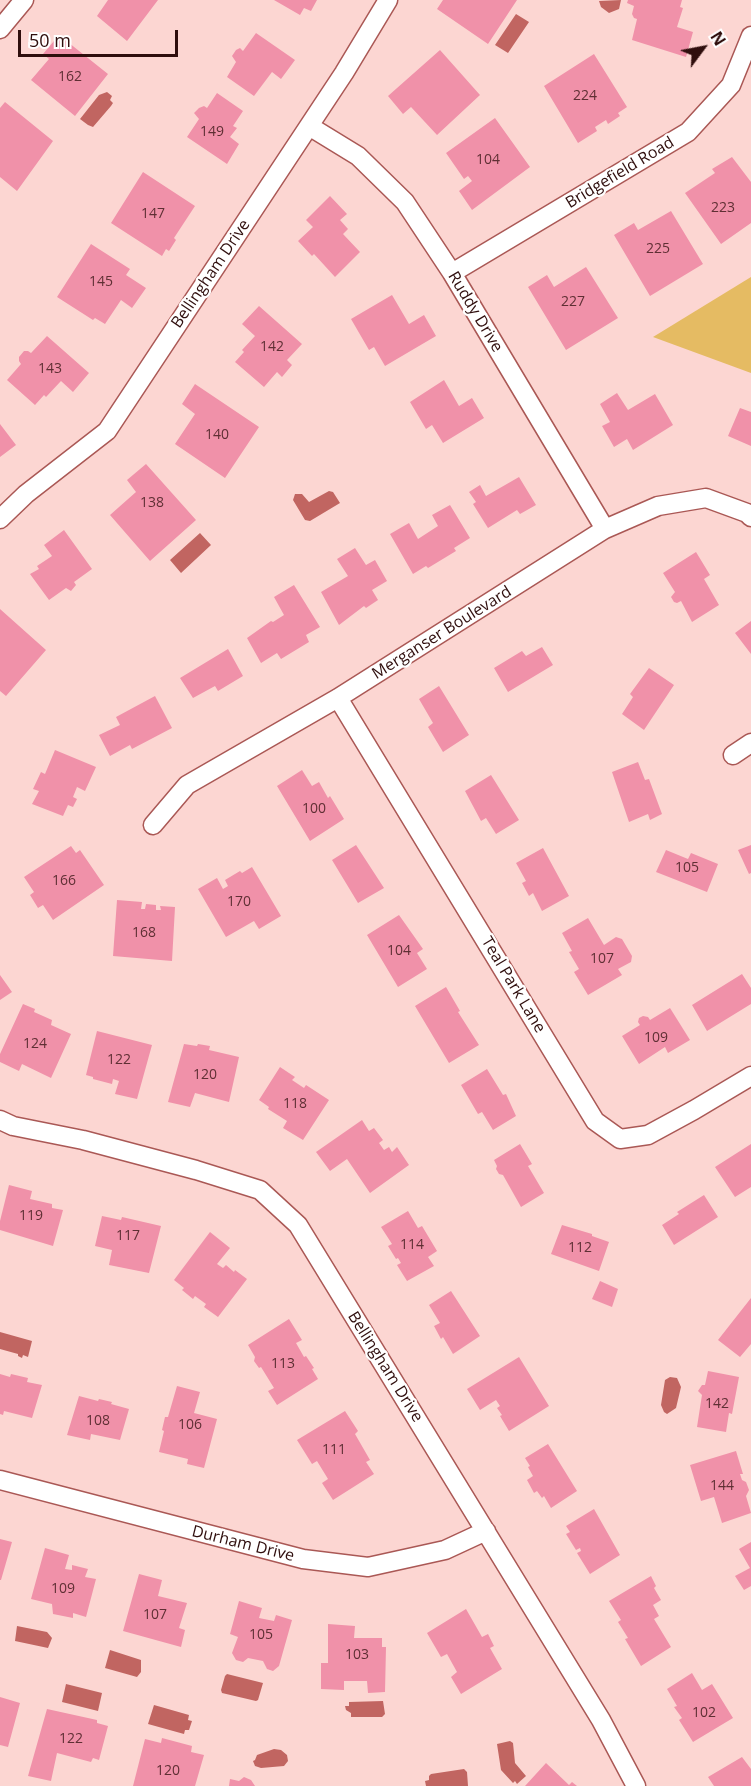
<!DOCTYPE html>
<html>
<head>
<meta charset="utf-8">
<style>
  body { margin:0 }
  #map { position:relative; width:751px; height:1786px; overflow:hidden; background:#fcd6d2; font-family:"Open Sans",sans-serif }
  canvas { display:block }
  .north { position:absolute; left:673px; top:18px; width:60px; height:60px; -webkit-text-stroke:4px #fff; paint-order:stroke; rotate:58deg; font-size:16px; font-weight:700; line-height:24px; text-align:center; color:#2f0e0d }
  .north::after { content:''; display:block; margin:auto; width:21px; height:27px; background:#2f0e0d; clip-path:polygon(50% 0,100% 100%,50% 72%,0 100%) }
  .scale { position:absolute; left:18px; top:30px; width:160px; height:27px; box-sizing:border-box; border:3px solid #2f0e0d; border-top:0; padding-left:8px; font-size:18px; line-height:21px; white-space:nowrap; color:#2f0e0d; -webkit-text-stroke:4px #fff; paint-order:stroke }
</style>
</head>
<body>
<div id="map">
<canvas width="751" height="1786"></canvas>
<div class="north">N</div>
<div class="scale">50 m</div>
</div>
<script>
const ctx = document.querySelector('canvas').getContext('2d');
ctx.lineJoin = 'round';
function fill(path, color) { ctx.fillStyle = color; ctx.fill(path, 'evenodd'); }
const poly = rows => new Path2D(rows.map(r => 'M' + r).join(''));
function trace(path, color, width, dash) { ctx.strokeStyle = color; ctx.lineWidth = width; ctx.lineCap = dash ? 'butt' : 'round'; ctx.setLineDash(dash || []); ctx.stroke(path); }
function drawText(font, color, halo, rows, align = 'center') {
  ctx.font = font + ' "Open Sans",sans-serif'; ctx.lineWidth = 4.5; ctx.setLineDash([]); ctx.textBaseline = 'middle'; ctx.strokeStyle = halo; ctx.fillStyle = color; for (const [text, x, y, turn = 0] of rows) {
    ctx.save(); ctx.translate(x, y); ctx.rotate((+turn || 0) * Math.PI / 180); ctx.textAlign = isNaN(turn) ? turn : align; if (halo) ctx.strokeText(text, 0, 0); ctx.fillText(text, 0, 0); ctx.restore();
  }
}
fill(poly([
  [751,277,751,373,653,337]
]), '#e5bb63');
fill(poly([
  [621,0,619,9,609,13,601,7,599,1],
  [516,14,529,22,508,53,495,45],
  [107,92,112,96,110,100,113,103,111,106,93,127,88,125,80,119,99,95],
  [329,491,333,492,340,503,310,521,305,520,293,500,295,494,302,494,309,502],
  [200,533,211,545,181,573,170,560],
  [0,1332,32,1341,28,1357,23,1355,22,1358,18,1356,18,1354,0,1349],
  [670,1377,677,1378,681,1387,676,1408,667,1414,664,1412,661,1405,665,1380],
  [17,1626,47,1632,52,1638,48,1648,15,1641],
  [110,1650,141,1660,141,1672,137,1677,105,1668],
  [227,1674,263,1683,258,1700,256,1701,222,1693,221,1690,225,1676],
  [66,1684,102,1693,98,1711,62,1702],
  [383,1701,385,1714,382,1717,351,1717,351,1713,346,1710,345,1706,349,1706,349,1702],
  [154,1705,189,1715,188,1720,192,1721,189,1730,185,1730,184,1734,148,1724],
  [510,1741,513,1743,515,1763,526,1776,517,1784,515,1781,513,1783,501,1770,497,1744],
  [274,1749,281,1750,287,1755,288,1761,284,1766,261,1768,255,1766,253,1761,255,1760,257,1755],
  [464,1769,467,1772,468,1786,426,1786,425,1781,429,1780,429,1776,431,1774]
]), '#c16561');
fill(poly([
  [108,0,158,0,127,41,97,16],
  [274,0,317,0,311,11,304,8,300,15],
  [443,0,517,0,488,44,437,9],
  [628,0,682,0,680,7,683,8,677,27,693,32,686,57,632,40,637,19,634,18,632,14,634,6,627,3],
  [256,33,295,60,281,79,272,72,254,96,227,77,236,62,232,56,236,50,240,48,243,51],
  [59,35,108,74,75,116,31,80,49,59,43,54],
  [440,50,480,95,437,135,411,107,403,114,388,96],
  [594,54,627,107,618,113,620,116,608,124,606,120,595,127,597,131,578,143,544,86],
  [217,93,243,111,233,126,237,128,230,137,239,144,227,164,187,137,199,119,194,113,199,108,204,106,207,108],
  [5,102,53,141,17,191,0,177,0,108],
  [495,118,530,167,472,210,459,191,472,181,468,176,464,179,446,153],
  [732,157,751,182,751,223,721,244,685,193,715,173,712,169],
  [143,172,195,206,174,238,176,240,169,251,166,249,162,256,111,223],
  [330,196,347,214,340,220,348,229,343,234,360,252,335,277,314,254,312,256,298,241,313,227,306,220],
  [671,211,703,264,650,296,614,235,634,223,638,230],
  [91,244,130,269,126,275,146,288,132,308,121,300,105,324,95,318,93,320,57,297],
  [586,267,618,318,566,350,528,287,547,275,554,287],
  [392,295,409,324,424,315,436,336,385,366,374,347,369,350,351,319],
  [259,306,302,344,287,360,292,365,282,377,277,372,264,387,235,362,244,352,242,350,255,336,242,324],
  [47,336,89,373,73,392,61,381,46,397,44,395,35,405,7,380,21,364,19,361,19,357,24,351,28,351,31,353],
  [444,380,459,406,472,398,484,418,443,443,432,425,426,429,410,402],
  [195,384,259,427,225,478,175,444,195,414,182,404],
  [617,393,628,410,655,394,673,425,633,450,627,439,614,447,602,426,610,422,600,404],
  [740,408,751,412,751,446,728,436],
  [0,424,16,445,0,457],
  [146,464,196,520,150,561,110,515,136,492,127,480],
  [519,477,536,505,520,514,517,510,488,528,473,504,476,502,469,492,480,485,486,496],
  [450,505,470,538,454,548,456,551,428,568,426,566,413,574,390,534,409,523,418,539,438,526,432,515],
  [64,530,92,569,74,582,76,585,71,591,66,588,49,600,30,574,39,569,37,566,52,556,44,545],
  [355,548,366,565,375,560,387,581,372,590,378,600,366,608,364,606,339,625,321,592,348,576,337,559],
  [696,552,710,575,704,579,719,605,692,622,681,601,677,603,674,602,671,597,675,592,663,573],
  [294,585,320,627,306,635,309,642,281,659,277,653,261,663,247,638,271,621,273,622,284,615,274,597],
  [0,609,46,650,6,696,0,691],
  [751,621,751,654,735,633],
  [542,647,553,665,508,692,494,668,522,651,526,656],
  [228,649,243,676,218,691,215,686,193,698,180,678],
  [649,668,674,685,644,730,622,714,633,697,630,694],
  [439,686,469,735,443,752,428,727,433,723,419,699],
  [155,696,172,728,132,749,130,745,110,756,99,735,120,725,116,717],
  [55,750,96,767,85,791,77,787,73,797,77,799,73,807,68,805,63,816,32,804,39,791,33,789,41,772,45,774],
  [638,762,645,780,649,779,662,814,650,820,648,814,629,822,612,772],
  [302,770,312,786,319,782,328,798,330,796,344,819,310,841,277,786],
  [491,775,519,820,496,834,486,818,481,821,465,791],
  [356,845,384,888,358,903,332,860],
  [751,845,751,873,749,874,738,850],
  [71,846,76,853,80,850,104,885,53,920,43,905,38,908,30,895,34,892,24,877],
  [543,848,569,896,542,911,533,893,529,896,522,883,526,881,516,863],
  [666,850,688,859,691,853,718,864,707,892,656,872],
  [252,867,281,916,259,929,254,921,226,937,198,889,217,878,223,889,228,886,225,880,240,871,242,873],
  [117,900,142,902,141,909,145,909,146,904,156,905,156,910,161,910,160,906,175,907,172,961,113,956],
  [399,915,423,949,417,953,427,969,398,987,367,935],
  [588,918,604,945,616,937,622,939,632,956,631,962,618,969,622,975,588,995,574,972,579,969,569,952,572,951,562,933],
  [742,974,751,988,751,1004,707,1031,692,1005],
  [0,975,12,992,0,1000],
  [446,987,460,1011,458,1012,479,1045,449,1063,415,1006],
  [23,1004,35,1009,34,1012,52,1020,51,1025,71,1034,51,1078,22,1064,19,1071,0,1062,0,1054],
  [670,1008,690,1040,668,1053,665,1047,639,1064,622,1036,640,1025,638,1022,639,1018,643,1016,648,1017,650,1020],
  [97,1031,152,1045,137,1099,115,1094,119,1081,113,1079,112,1084,93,1079,93,1077,86,1075],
  [184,1044,197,1046,198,1044,210,1046,209,1050,239,1057,229,1102,195,1093,190,1107,168,1102],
  [280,1067,295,1077,292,1080,304,1088,306,1085,329,1100,303,1140,283,1128,287,1121,268,1109,269,1107,259,1100],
  [487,1069,503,1095,506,1094,516,1116,493,1130,482,1112,478,1114,461,1085],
  [362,1120,369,1131,374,1128,383,1140,379,1143,384,1150,389,1147,392,1152,397,1147,409,1165,370,1193,347,1159,330,1171,316,1152],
  [520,1144,532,1164,528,1166,544,1193,521,1207,503,1175,499,1174,496,1169,497,1166,494,1160],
  [751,1144,751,1187,735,1197,715,1167],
  [9,1185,32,1191,30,1199,52,1204,52,1208,63,1210,53,1246,0,1230,0,1221],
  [704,1195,718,1217,674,1245,662,1225,679,1214,677,1212],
  [408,1211,418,1228,422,1226,437,1251,428,1257,434,1266,407,1281,397,1265,401,1263,398,1258,396,1259,388,1246,392,1244,381,1227],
  [102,1216,121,1220,122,1217,161,1226,149,1273,109,1265,112,1250,95,1246],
  [562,1225,592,1234,592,1236,609,1242,599,1271,551,1254],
  [210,1232,230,1248,217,1264,223,1268,226,1265,234,1272,235,1270,247,1279,218,1317,204,1307,206,1304,195,1296,193,1299,182,1290,184,1288,174,1280],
  [600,1281,618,1289,612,1307,592,1299],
  [451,1291,480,1336,453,1354,443,1337,441,1339,434,1326,440,1323,429,1305],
  [751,1298,751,1344,740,1357,718,1340],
  [289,1319,302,1340,296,1343,304,1357,306,1356,314,1368,312,1369,318,1379,277,1405,268,1391,274,1388,261,1367,259,1368,254,1361,255,1357,248,1345],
  [519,1357,549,1406,509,1431,500,1416,502,1415,497,1408,500,1406,496,1400,480,1410,467,1389],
  [708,1371,739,1377,732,1414,729,1413,726,1432,697,1427,702,1395,698,1391,702,1385,705,1385],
  [0,1374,10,1377,11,1374,28,1378,27,1382,42,1385,32,1418,4,1411,3,1415,0,1414],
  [177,1386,200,1392,194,1413,217,1419,204,1468,187,1464,188,1459,159,1452,164,1431,162,1430,165,1417,168,1417],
  [79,1396,98,1401,99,1399,112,1402,111,1404,129,1409,120,1440,91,1434,90,1440,67,1435],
  [345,1411,358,1431,355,1434,370,1460,366,1462,374,1474,333,1500,322,1483,328,1479,317,1461,312,1464,297,1440],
  [548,1444,577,1491,551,1508,544,1496,542,1498,537,1491,534,1493,527,1480,533,1476,528,1467,530,1466,525,1458],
  [736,1451,743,1474,740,1474,742,1480,746,1482,749,1490,746,1496,751,1513,722,1523,714,1497,701,1501,690,1465],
  [594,1509,620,1555,590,1574,577,1553,581,1551,580,1548,576,1550,566,1534,570,1532,566,1526],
  [0,1539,12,1542,1,1580,0,1580],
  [751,1542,751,1586,744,1590,735,1576,750,1568,739,1549],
  [45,1548,69,1555,65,1569,72,1570,72,1565,88,1569,85,1577,96,1579,86,1617,73,1613,73,1618,53,1614,52,1604,31,1599],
  [139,1574,162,1580,158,1596,187,1603,179,1628,185,1630,181,1647,123,1631],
  [651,1576,656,1586,654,1588,661,1600,653,1605,659,1616,654,1619,671,1647,641,1666,625,1639,628,1638,618,1622,621,1620,609,1601],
  [239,1601,262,1608,259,1618,274,1621,276,1615,292,1620,279,1666,273,1671,267,1669,263,1661,248,1658,243,1662,236,1660,232,1653,238,1637,230,1634],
  [466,1609,482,1637,488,1634,494,1646,490,1648,502,1669,461,1694,451,1677,457,1672,447,1654,441,1657,427,1633],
  [328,1624,355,1626,354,1638,382,1638,382,1647,386,1647,385,1692,368,1693,367,1681,344,1681,344,1690,321,1689,321,1663,328,1663],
  [692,1673,702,1690,712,1684,733,1718,693,1742,679,1720,682,1718,674,1707,677,1706,667,1689],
  [0,1697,20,1703,8,1747,0,1745],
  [47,1709,97,1720,97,1723,108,1726,99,1760,93,1758,91,1762,57,1753,51,1781,28,1776],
  [162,1738,192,1746,191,1752,204,1755,195,1786,133,1786,145,1739,161,1743],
  [742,1757,751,1769,751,1786,714,1786,708,1777],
  [546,1763,569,1785,572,1782,577,1786,525,1786],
  [244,1777,251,1780,255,1786,229,1786,230,1779,239,1781]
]), '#f091a9');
const minor = poly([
  [0,29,24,0],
  [309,126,358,156,405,202,452,273,605,529],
  [452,273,688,132,731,85,751,36],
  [0,519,26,494,107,431,344,73,388,0],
  [338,698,595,1121,620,1139,648,1135,694,1110,751,1076],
  [733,755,751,743],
  [153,825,187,785,338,698,605,529,658,506,706,498,747,513,751,517],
  [0,1120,13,1126,83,1140,196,1170,260,1190,298,1225,601,1720,636,1786],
  [0,1480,303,1559,368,1567,445,1550,486,1531]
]);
trace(minor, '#aa5855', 21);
trace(minor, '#fff', 18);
drawText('14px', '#5f2f34', null, [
  ["162",70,77],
  ["224",585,96],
  ["149",212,132],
  ["104",488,160],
  ["223",723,208],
  ["147",153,214],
  ["225",658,249],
  ["145",101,282],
  ["227",573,302],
  ["142",272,347],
  ["143",50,369],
  ["140",217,435],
  ["138",152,503],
  ["100",314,809],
  ["105",687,868],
  ["166",64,881],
  ["170",239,902],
  ["168",144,933],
  ["104",399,951],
  ["107",602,959],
  ["109",656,1038],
  ["124",35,1044],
  ["122",119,1060],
  ["120",205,1075],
  ["118",295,1104],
  ["119",31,1216],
  ["117",128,1236],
  ["114",412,1245],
  ["112",580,1248],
  ["113",283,1364],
  ["142",717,1404],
  ["108",98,1421],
  ["106",190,1425],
  ["111",334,1450],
  ["144",722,1486],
  ["109",63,1589],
  ["107",155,1615],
  ["105",261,1635],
  ["103",357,1655],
  ["102",704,1713],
  ["122",71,1739],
  ["120",168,1771]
]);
drawText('16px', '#2f0e0d', '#fff', [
  ["Bridgefield Road",620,173,-31],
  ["Bellingham Drive",211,274,-56],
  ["Ruddy Drive",475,312,59],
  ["Merganser Boulevard",442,633,-32],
  ["Teal Park Lane",513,985,59],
  ["Bellingham Drive",385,1367,58],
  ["Durham Drive",243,1544,14]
]);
</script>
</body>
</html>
